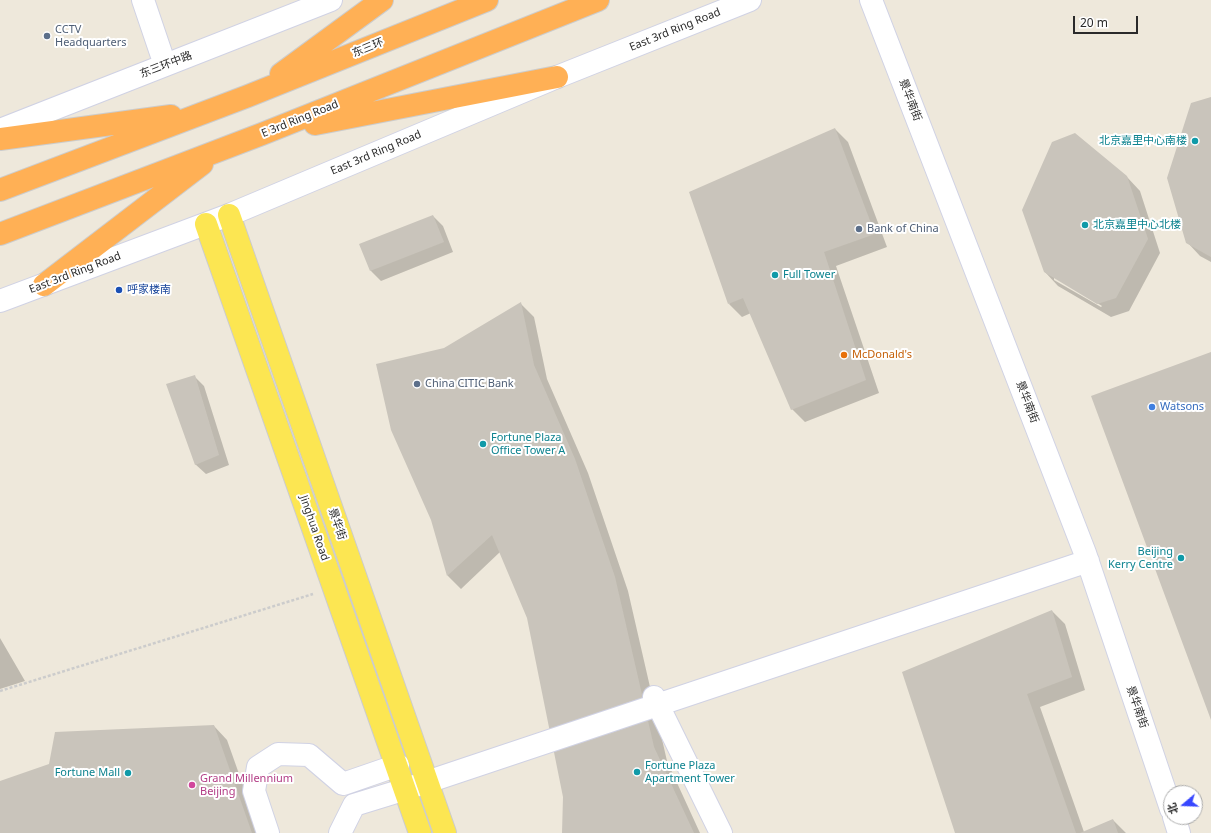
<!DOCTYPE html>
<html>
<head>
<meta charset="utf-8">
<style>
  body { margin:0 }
  #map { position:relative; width:1211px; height:833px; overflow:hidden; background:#eee8db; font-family:"Noto Sans","Noto Sans SC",sans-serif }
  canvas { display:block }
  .north { position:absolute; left:1163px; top:785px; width:40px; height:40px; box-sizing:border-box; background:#fff; border:1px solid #aaa; border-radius:50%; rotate:251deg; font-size:11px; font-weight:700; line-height:16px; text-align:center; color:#2a2a2a }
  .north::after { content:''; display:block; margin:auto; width:14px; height:18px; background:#3747ff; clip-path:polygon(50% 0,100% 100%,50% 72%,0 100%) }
  .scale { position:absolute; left:1073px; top:16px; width:65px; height:18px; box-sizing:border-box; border:2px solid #2a2a2a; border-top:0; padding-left:5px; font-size:12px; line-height:14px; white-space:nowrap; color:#2a2a2a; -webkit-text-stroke:3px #fff; paint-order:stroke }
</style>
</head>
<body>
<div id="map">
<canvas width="1211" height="833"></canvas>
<div class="north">北</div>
<div class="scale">20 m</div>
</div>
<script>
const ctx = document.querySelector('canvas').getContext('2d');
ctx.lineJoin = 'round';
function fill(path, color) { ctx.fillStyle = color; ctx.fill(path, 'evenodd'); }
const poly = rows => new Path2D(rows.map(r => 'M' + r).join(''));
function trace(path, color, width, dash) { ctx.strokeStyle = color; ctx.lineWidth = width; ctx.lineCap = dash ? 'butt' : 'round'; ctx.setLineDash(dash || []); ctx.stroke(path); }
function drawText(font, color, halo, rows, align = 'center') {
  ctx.font = font + ' "Noto Sans","Noto Sans SC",sans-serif'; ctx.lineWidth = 4; ctx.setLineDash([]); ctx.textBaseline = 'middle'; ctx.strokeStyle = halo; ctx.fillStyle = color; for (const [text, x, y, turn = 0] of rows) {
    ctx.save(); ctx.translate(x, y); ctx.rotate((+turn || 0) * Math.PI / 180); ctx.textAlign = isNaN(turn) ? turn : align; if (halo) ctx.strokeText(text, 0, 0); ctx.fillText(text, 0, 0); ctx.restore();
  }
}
fill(poly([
  [1211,98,1211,262,1200,256,1187,242],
  [835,129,848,142,887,247,836,266,879,393,805,422,792,409,751,313,742,317,729,304],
  [1127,177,1140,191,1160,253,1129,311,1111,317,1058,286,1045,272],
  [1054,277,1102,306,1101,307,1054,280],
  [433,216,443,226,453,252,381,281,371,271,360,245],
  [521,304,534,317,547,379,588,473,628,591,667,761,700,833,563,833,564,796,528,618,500,552,461,589,448,576,432,520,444,349],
  [194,376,204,386,229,465,206,474,195,464],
  [1052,611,1065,624,1085,690,1040,707,1084,832,1113,820,1126,833,957,833],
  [0,638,25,681,0,689],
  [214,726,227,740,260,833,0,833,0,782]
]), '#0003');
fill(poly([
  [1211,97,1211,257,1186,243,1167,178,1191,103],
  [835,128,875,234,824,252,866,380,791,410,743,298,728,304,689,192],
  [1075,133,1127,176,1148,239,1116,298,1097,304,1044,272,1022,210,1052,142],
  [433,215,444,242,370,271,359,244],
  [521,302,534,365,575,459,615,577,654,747,694,833,562,833,563,797,527,618,492,535,447,576,431,520,391,430,376,364,444,348],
  [1211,352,1211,720,1091,396],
  [195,375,219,455,195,465,166,384],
  [1052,610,1072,677,1027,694,1076,833,955,833,902,672],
  [214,725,252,833,0,833,0,781,49,764,55,732],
  [1113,819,1118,833,1080,833]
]), '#c9c4bb');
const minor = poly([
  [143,0,165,65],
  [871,0,1085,553,1171,809],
  [0,130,331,0],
  [0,301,229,215,557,77,750,0],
  [654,697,721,833],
  [1174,817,1179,833],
  [268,833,254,791,258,767,278,754,309,755,343,784,398,765],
  [340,833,354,805,406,789,1088,561]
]);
const major = poly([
  [229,215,445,833],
  [206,224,420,833]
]);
const highway = poly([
  [281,74,382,0],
  [315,124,557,77],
  [0,139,171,116],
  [0,190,248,96,487,0],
  [0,234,262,134,598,0],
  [44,285,202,164]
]);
trace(minor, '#d0d2e4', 24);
trace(major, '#ccc', 24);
trace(highway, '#ccc', 24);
trace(poly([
  [0,691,313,594]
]), '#ccc', 2.5, [3, 2]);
trace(minor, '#fff', 22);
trace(major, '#fce652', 22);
trace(highway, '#ffb055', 22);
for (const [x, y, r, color] of [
  [47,36,4,"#5c6f8a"],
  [1195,141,4,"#0f9aa8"],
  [1085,225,4,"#0f9aa8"],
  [859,229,4,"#5c6f8a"],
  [775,275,4,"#0f9aa8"],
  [119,290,4,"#1a4fb4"],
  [844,355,4,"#e8710a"],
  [417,384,4,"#5c6f8a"],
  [1152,407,4,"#3f7fe0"],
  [483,444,4,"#0f9aa8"],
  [1181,558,4,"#0f9aa8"],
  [637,772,4,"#0f9aa8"],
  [128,773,4,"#0f9aa8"],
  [192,785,4,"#d1479c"]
]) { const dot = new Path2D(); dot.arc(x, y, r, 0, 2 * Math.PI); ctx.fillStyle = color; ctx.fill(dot); trace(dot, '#fff', 1.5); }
drawText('11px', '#4e5e75', '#fff', [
  ["CCTV",55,30],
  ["Headquarters",55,43],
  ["Bank of China",867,229],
  ["China CITIC Bank",425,384]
], 'left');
drawText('11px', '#2a2a2a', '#fff', [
  ["East 3rd Ring Road",675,30,-22],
  ["东三环",368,48,-22],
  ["东三环中路",166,65,-21],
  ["景华南街",910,100,69],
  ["E 3rd Ring Road",300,119,-22],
  ["East 3rd Ring Road",376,153,-23],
  ["East 3rd Ring Road",75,273,-21],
  ["景华南街",1027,402,69],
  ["景华街",337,524,71],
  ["Jinghua Road",314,528,71],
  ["景华南街",1137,707,71]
]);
drawText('11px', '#0d838f', '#fff', [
  ["北京嘉里中心南楼",1187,141,"right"],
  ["北京嘉里中心北楼",1093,225],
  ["Full Tower",783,275],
  ["Fortune Plaza",491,438],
  ["Office Tower A",491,451],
  ["Beijing",1173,552,"right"],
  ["Kerry Centre",1173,565,"right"],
  ["Fortune Plaza",645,766],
  ["Apartment Tower",645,779],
  ["Fortune Mall",120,773,"right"]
], 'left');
drawText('11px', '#164399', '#fff', [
  ["呼家楼南",127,290]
], 'left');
drawText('11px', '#c56008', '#fff', [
  ["McDonald's",852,355]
], 'left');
drawText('11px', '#366cbe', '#fff', [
  ["Watsons",1160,407]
], 'left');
drawText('11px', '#b23c85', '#fff', [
  ["Grand Millennium",200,779],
  ["Beijing",200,792]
], 'left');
</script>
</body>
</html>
